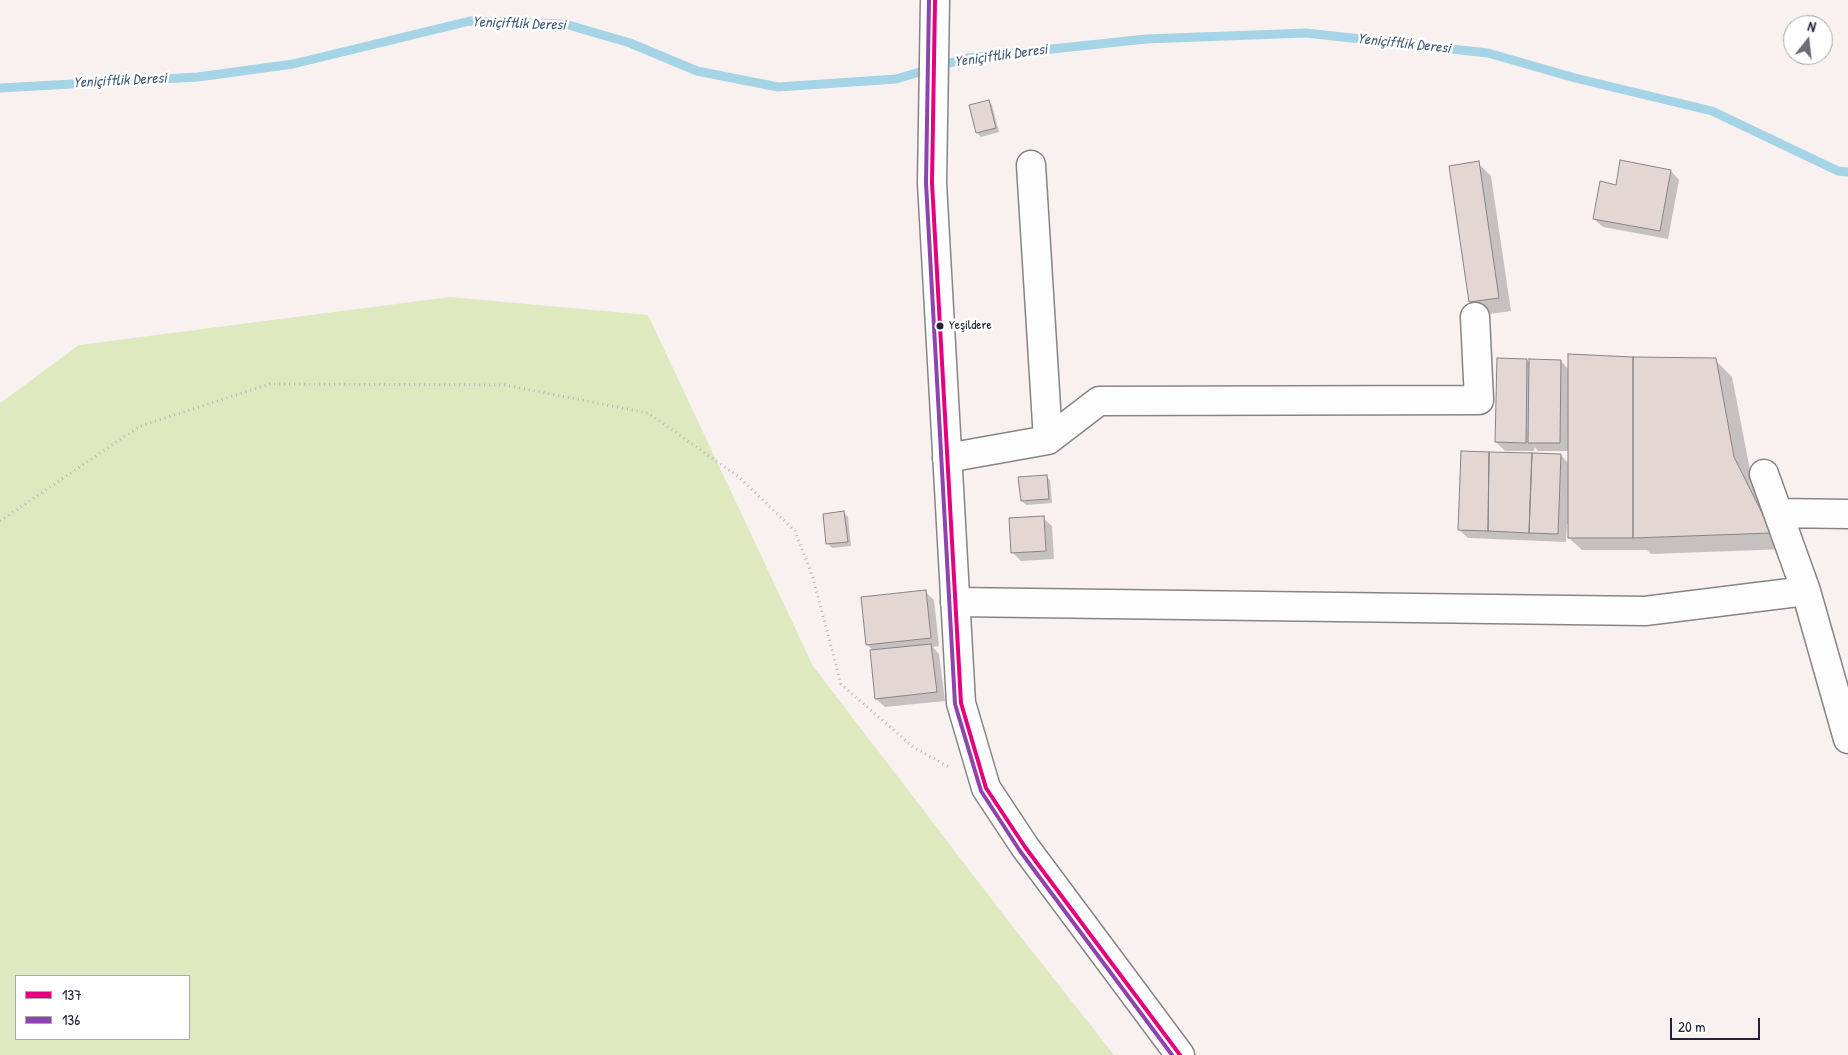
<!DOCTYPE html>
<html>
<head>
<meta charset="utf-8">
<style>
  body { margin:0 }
  #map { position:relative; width:1848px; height:1055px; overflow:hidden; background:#f8f1f0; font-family:"Patrick Hand",sans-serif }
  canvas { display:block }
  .legend { position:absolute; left:15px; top:975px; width:175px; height:65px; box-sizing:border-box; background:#fff; border:1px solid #a7a7b1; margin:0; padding:6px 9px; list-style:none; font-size:15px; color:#22223b }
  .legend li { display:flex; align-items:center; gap:10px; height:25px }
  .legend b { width:25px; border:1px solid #a7a7b1 }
  .north { position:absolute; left:1783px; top:15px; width:50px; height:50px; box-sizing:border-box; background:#fff; border:1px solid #a7a7b1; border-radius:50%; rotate:16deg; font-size:14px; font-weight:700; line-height:20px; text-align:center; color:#22223b }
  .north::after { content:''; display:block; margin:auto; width:18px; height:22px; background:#6d6a7a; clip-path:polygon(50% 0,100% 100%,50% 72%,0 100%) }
  .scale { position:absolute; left:1670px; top:1018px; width:90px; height:22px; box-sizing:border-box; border:2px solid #22223b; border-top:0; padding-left:6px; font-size:15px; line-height:18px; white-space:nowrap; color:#22223b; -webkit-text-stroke:4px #fff; paint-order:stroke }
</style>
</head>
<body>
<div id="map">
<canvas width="1848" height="1055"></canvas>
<ul class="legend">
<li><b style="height:6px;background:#e5007d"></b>137</li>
<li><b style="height:6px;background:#8e44ad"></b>136</li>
</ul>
<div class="north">N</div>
<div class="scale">20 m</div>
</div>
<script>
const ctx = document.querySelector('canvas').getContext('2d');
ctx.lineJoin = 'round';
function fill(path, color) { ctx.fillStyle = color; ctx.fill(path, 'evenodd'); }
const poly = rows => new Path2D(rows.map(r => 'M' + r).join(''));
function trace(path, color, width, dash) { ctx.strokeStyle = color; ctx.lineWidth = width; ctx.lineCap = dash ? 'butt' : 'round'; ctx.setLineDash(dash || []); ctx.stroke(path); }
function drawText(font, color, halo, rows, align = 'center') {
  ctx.font = font + ' "Patrick Hand",sans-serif'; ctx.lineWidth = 5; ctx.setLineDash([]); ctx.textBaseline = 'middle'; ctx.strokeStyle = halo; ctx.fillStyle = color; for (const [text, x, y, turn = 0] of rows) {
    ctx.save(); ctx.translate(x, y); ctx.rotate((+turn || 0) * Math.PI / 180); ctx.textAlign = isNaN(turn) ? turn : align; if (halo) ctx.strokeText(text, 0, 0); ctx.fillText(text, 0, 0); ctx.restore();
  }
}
fill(poly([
  [450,297,648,315,813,666,1006,918,1114,1055,0,1055,0,403,79,345],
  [16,976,189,976,189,1039,16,1039]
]), '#dfe9c0');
fill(poly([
  [988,101,992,105,999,132,981,137,977,133,970,106],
  [1478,163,1491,176,1511,311,1483,315,1470,302],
  [1671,171,1679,180,1668,239,1603,227,1594,219],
  [1527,360,1530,363,1561,361,1569,370,1715,360,1732,377,1751,475,1787,549,1651,554,1647,550,1582,550,1569,538,1569,524,1567,524,1566,542,1468,538,1459,530,1561,455,1569,464,1569,451,1538,451,1535,447,1534,451,1505,451,1496,442],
  [1046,476,1050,480,1052,503,1026,505,1022,501],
  [844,513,848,517,851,546,832,548,828,544],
  [1043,518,1052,526,1054,559,1021,561,1013,553],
  [925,592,934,600,939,646,933,647,939,654,945,701,885,707,876,699,874,651,867,645]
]), '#0003');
trace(poly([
  [0,88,198,77,293,64,470,21,565,24,630,43,697,71,778,87,896,79,967,58,1146,39,1306,33,1488,53,1575,78,1712,111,1838,171,1848,172]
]), '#a5d4e7', 9);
const building = poly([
  [989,100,996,128,976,133,969,105,989,100],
  [1620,160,1671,170,1660,231,1593,219,1600,181,1616,185,1620,160],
  [1479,161,1499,298,1469,302,1449,166,1479,161],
  [1568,354,1633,357,1633,538,1568,538,1568,354],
  [1633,357,1716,358,1734,457,1772,533,1633,538,1633,357],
  [1497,358,1527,359,1526,443,1495,442,1497,358],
  [1529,359,1561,360,1560,443,1528,443,1529,359],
  [1461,451,1489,452,1488,531,1458,530,1461,451],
  [1489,452,1532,453,1529,533,1488,531,1489,452],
  [1532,453,1561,454,1558,534,1529,533,1532,453],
  [1047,475,1049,499,1021,501,1018,477,1047,475],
  [844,511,848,542,826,544,823,514,844,511],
  [1044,516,1046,551,1011,553,1009,518,1044,516],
  [926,590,931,638,866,645,861,597,926,590],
  [931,644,937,692,875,699,870,650,931,644]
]);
fill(building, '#e4d6d3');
trace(building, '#878488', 1);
const minor = poly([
  [1031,165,1048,440],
  [947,458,1048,440,1099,401,1479,400,1475,317],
  [1764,474,1806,591,1848,739],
  [1778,513,1848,514],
  [955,602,1645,611,1806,591]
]);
const major = poly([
  [935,0,932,183,961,703,986,788,1025,847,1180,1055]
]);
trace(minor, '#878488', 31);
trace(major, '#878488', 31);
trace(poly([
  [0,521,140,426,270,384,505,385,648,413,739,477,795,531,813,578,841,684,913,747,949,767]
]), '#b6b5b8', 3, [1, 4]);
trace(minor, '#fefdfd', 28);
trace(major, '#fefdfd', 28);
trace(poly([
  [935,0,932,183,961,703,986,788,1025,847,1180,1055]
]), '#e5007d', 4);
trace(poly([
  [929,0,926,183,955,704,981,791,1020,851,1172,1055]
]), '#8e44ad', 4);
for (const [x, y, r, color] of [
  [940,326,4.5,"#22223b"]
]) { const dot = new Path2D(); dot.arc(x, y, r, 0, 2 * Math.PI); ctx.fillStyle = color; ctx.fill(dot); trace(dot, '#fff', 2); }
drawText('13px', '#22223b', '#fff', [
  ["Yeşildere",949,326]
], 'left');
drawText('italic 15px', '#445c76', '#fff', [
  ["Yeniçiftlik Deresi",519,24,2],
  ["Yeniçiftlik Deresi",1404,44,6],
  ["Yeniçiftlik Deresi",1001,56,-8],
  ["Yeniçiftlik Deresi",120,81,-3]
]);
</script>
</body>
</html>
